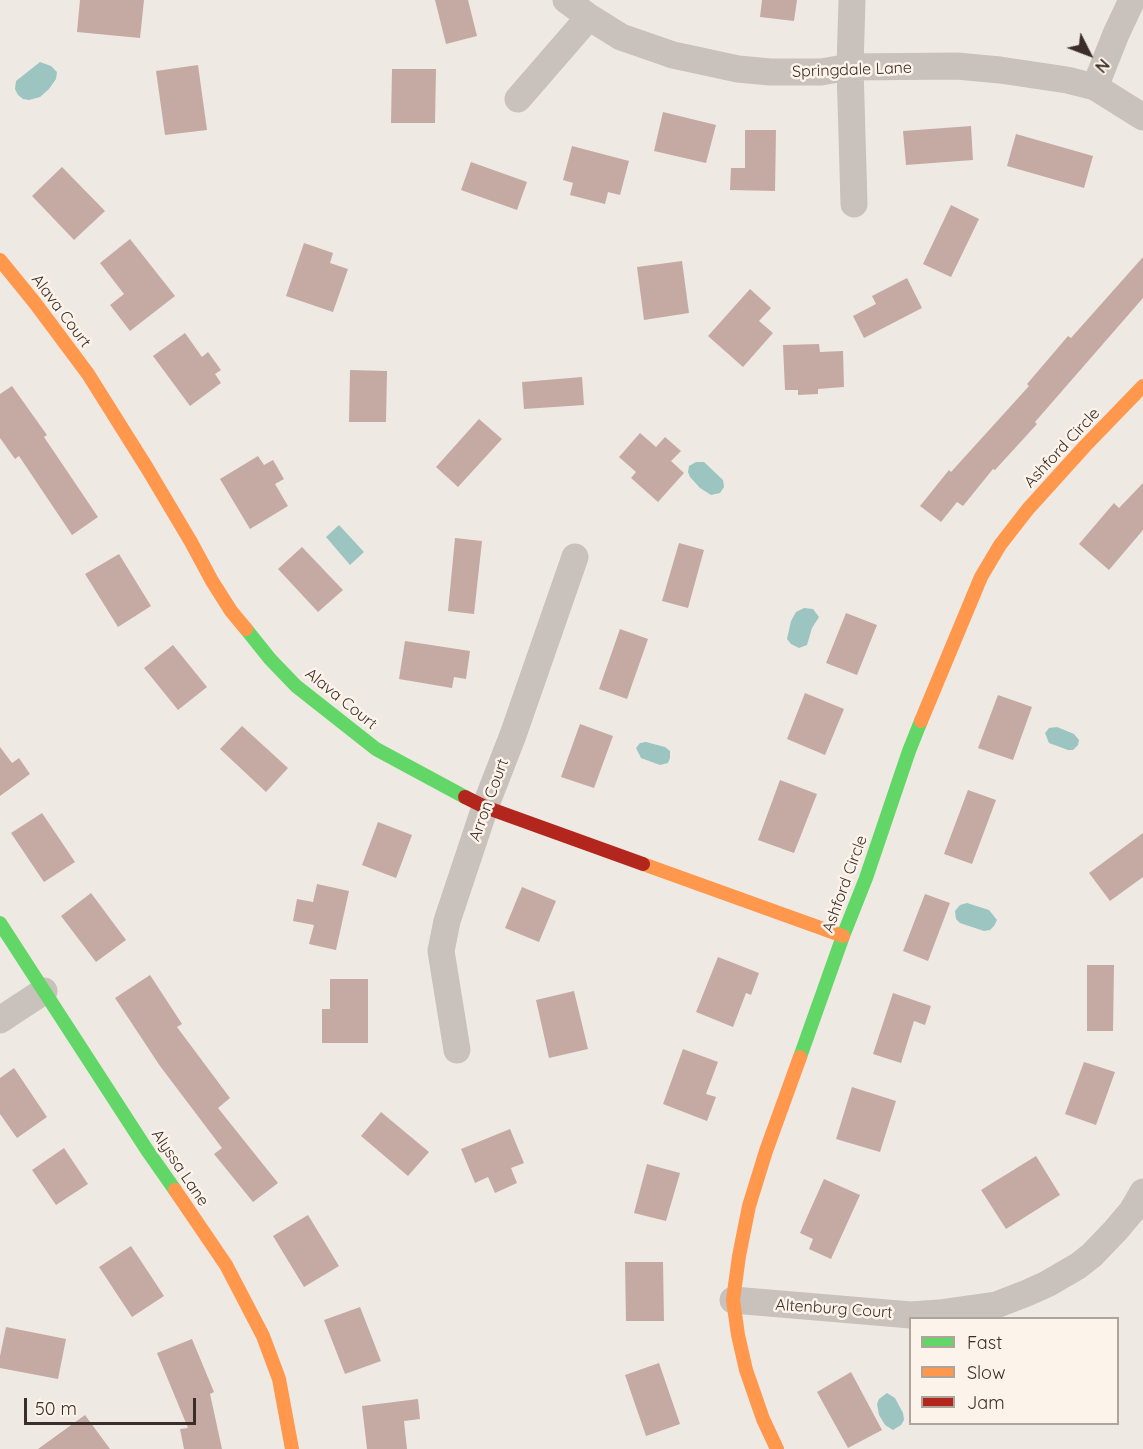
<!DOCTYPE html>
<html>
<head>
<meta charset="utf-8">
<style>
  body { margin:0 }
  #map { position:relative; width:1143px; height:1449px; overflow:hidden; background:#efe9e3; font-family:Quicksand,sans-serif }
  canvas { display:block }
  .legend { position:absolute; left:909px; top:1317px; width:210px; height:108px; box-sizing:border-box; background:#fcf3ea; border:2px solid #afa49c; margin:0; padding:8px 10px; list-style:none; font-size:18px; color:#3b2d28 }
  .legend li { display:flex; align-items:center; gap:12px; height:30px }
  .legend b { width:30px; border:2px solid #afa49c }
  .north { position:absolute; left:1059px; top:24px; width:60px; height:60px; -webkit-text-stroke:4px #fcf3ea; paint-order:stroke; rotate:132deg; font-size:16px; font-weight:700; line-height:24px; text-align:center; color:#3b2d28 }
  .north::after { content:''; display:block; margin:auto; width:21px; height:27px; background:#3b2d28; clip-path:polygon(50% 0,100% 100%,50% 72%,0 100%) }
  .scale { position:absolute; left:24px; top:1398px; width:172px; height:27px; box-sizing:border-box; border:3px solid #3b2d28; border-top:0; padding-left:8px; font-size:18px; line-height:21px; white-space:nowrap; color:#3b2d28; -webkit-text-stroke:4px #fcf3ea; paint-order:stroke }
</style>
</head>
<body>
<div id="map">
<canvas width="1143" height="1449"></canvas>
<ul class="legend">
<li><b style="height:8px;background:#63d668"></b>Fast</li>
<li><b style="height:8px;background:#ff974d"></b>Slow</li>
<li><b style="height:8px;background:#b3261e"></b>Jam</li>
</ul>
<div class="north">N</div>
<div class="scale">50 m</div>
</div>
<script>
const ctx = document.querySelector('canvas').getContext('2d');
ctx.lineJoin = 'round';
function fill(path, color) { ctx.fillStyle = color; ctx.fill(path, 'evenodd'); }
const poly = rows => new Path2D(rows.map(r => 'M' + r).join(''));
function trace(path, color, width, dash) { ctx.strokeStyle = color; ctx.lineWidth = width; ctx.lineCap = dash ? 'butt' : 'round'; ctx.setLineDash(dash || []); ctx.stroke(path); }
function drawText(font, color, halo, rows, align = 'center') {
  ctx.font = font + ' Quicksand,sans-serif'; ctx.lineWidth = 5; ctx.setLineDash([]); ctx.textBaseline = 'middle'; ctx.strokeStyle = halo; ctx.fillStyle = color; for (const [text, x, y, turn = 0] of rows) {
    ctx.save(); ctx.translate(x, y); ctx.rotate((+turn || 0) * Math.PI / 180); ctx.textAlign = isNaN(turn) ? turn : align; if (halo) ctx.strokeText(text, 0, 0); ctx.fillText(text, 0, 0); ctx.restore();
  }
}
fill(poly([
  [40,62,51,66,57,72,56,79,49,89,40,97,29,100,23,99,18,95,15,89,16,81],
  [696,462,704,462,723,480,724,487,720,493,711,495,700,488,690,477,688,472,689,466],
  [339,525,364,552,350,565,326,537],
  [804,608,813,609,819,617,812,628,807,645,799,648,791,644,787,639,791,621,796,612],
  [1057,727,1074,734,1079,740,1078,745,1073,750,1068,750,1049,743,1045,733,1049,728],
  [646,742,665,747,670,751,670,758,668,763,660,765,641,758,636,748,640,743],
  [967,903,989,910,997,920,994,926,990,930,984,931,960,923,956,919,955,911,960,905],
  [887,1393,895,1398,903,1413,904,1420,901,1425,893,1430,885,1425,879,1415,877,1404,879,1399]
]), '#9cc5c1');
fill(poly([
  [80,0,144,0,140,38,77,32],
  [435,0,468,0,477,36,446,44],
  [762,0,797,0,794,21,760,17],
  [198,65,207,130,165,135,156,71],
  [392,69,436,69,435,123,391,123],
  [663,112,716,125,706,163,654,151],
  [971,126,973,160,906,165,903,131],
  [745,130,776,130,775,191,730,190,731,168,745,168],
  [1016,134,1093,156,1084,188,1007,166],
  [572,146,629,161,620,195,608,192,605,204,570,195,573,183,563,180],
  [471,162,527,182,517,210,461,190],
  [62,167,105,211,74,240,32,196],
  [951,205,979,219,951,277,923,264],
  [130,239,175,296,130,331,110,305,124,294,100,263],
  [304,243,333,253,330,263,348,269,333,312,286,296],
  [1143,257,1143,298,1035,422,1037,424,995,470,993,469,963,506,957,502,941,522,920,506,949,470,951,472,1029,386,1027,384,1068,336,1071,338],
  [682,261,689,313,644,320,637,267],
  [907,278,922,308,864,338,853,316,876,304,872,296],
  [750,289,771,308,759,321,773,333,743,367,708,336],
  [185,333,202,357,208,352,221,370,215,374,221,383,190,406,153,356],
  [819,344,820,352,843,351,844,387,818,389,818,394,798,395,798,390,785,390,783,345],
  [350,370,387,371,386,422,349,422],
  [582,377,584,405,524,409,522,382],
  [12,386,47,435,44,437,98,517,72,535,19,456,15,459,0,438,0,394],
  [479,419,502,439,458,487,436,467],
  [640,433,656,447,665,437,681,451,671,461,684,473,658,502,631,478,636,472,619,457],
  [258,456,264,465,273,460,284,479,275,484,288,506,250,529,220,479],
  [1143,483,1143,530,1109,570,1079,544,1114,503,1119,508],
  [455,538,482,541,474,614,448,611],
  [679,543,704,550,688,608,662,601],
  [302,547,343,590,318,612,278,569],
  [119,554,151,606,118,627,85,574],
  [846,613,877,625,857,675,826,663],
  [620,629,648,639,627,699,599,689],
  [405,641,470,651,466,679,454,677,452,688,399,679],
  [173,645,207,687,178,710,144,668],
  [805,693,844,709,825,755,787,739],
  [998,695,1032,707,1013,760,978,748],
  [580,724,613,736,594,788,561,777],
  [242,726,288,768,266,792,220,749],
  [0,747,12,763,19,758,30,774,0,796],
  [780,780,817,794,794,853,758,840],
  [968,790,996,800,972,864,944,854],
  [42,813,75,862,44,882,11,833],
  [378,822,412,835,396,878,362,865],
  [1143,833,1143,877,1110,901,1089,873],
  [317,884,349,891,336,950,309,944,314,925,293,921,297,899,313,902],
  [522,887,556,901,539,942,505,928],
  [91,893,126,940,96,962,61,916],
  [925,894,950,903,928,961,903,951],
  [718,957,759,973,751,995,746,993,733,1027,696,1012],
  [1087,965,1114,965,1113,1031,1087,1031],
  [150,975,182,1024,177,1027,230,1098,218,1108,278,1183,253,1202,214,1154,222,1148,160,1066,115,998],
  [330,979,368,979,368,1043,322,1043,322,1009,330,1009],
  [574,991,588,1049,549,1058,536,1000],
  [893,993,931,1006,925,1025,914,1021,901,1063,873,1054],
  [683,1049,718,1062,706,1094,716,1097,707,1121,663,1104],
  [1084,1062,1115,1072,1096,1125,1065,1114],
  [14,1068,47,1117,17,1138,0,1114,0,1078],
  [852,1087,896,1101,880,1152,836,1139],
  [381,1112,429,1152,408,1176,361,1136],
  [510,1129,524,1163,511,1168,517,1183,495,1193,488,1177,475,1183,461,1149],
  [64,1148,88,1184,56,1205,32,1170],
  [1036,1156,1060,1195,1006,1229,981,1190],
  [647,1164,680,1173,666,1221,634,1213],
  [824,1179,860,1195,831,1259,809,1249,813,1239,800,1233],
  [308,1215,339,1266,304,1287,273,1236],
  [131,1246,164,1296,132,1317,99,1267],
  [625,1262,663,1262,664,1321,626,1321],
  [360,1307,381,1361,345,1374,324,1320],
  [6,1327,66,1339,58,1379,0,1368,0,1356],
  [192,1339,214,1392,210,1394,222,1449,184,1449,180,1429,188,1428,157,1353],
  [659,1363,680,1424,646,1436,625,1375],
  [851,1372,882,1430,848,1448,817,1392],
  [418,1399,420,1419,404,1421,407,1449,367,1449,362,1406],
  [85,1415,110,1449,38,1449]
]), '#c5aaa3');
trace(poly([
  [566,0,589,17,621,37,673,55,738,69,770,72,821,72,850,67,957,66,1000,70,1067,80,1095,87,1143,117],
  [852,0,850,67,854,204],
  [1095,87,1116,34,1132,0],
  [518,99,589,17],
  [0,1020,44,991],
  [457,1050,441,951,447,921,485,807,513,735,575,557],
  [733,1300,911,1315,939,1313,996,1305,1027,1293,1047,1284,1078,1266,1092,1255,1115,1231,1132,1211,1143,1192]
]), '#c9c1bb', 27);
trace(poly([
  [246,629,270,659,296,686,376,749,465,797],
  [0,923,147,1150,175,1190],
  [800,1057,843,936,866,878,909,751,921,721]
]), '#63d668', 14);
trace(poly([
  [0,260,35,303,88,374,147,468,191,542,212,581,231,611,246,629],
  [921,721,981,577,1000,545,1028,509,1085,446,1143,386],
  [643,864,843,936],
  [175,1190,226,1265,263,1336,279,1379,292,1449],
  [777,1449,763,1419,746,1370,738,1335,733,1300,739,1256,749,1206,766,1151,800,1057]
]), '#ff974d', 14);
trace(poly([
  [465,797,485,807,643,864]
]), '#b3261e', 14);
drawText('16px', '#3b2d28', '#fcf3ea', [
  ["Springdale Lane",852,70,-2],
  ["Alava Court",61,311,53],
  ["Ashford Circle",1062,448,-47],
  ["Alava Court",341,699,39],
  ["Arron Court",489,800,-70],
  ["Ashford Circle",845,884,-70],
  ["Alyssa Lane",180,1168,56],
  ["Altenburg Court",834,1309,4]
]);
</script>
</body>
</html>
